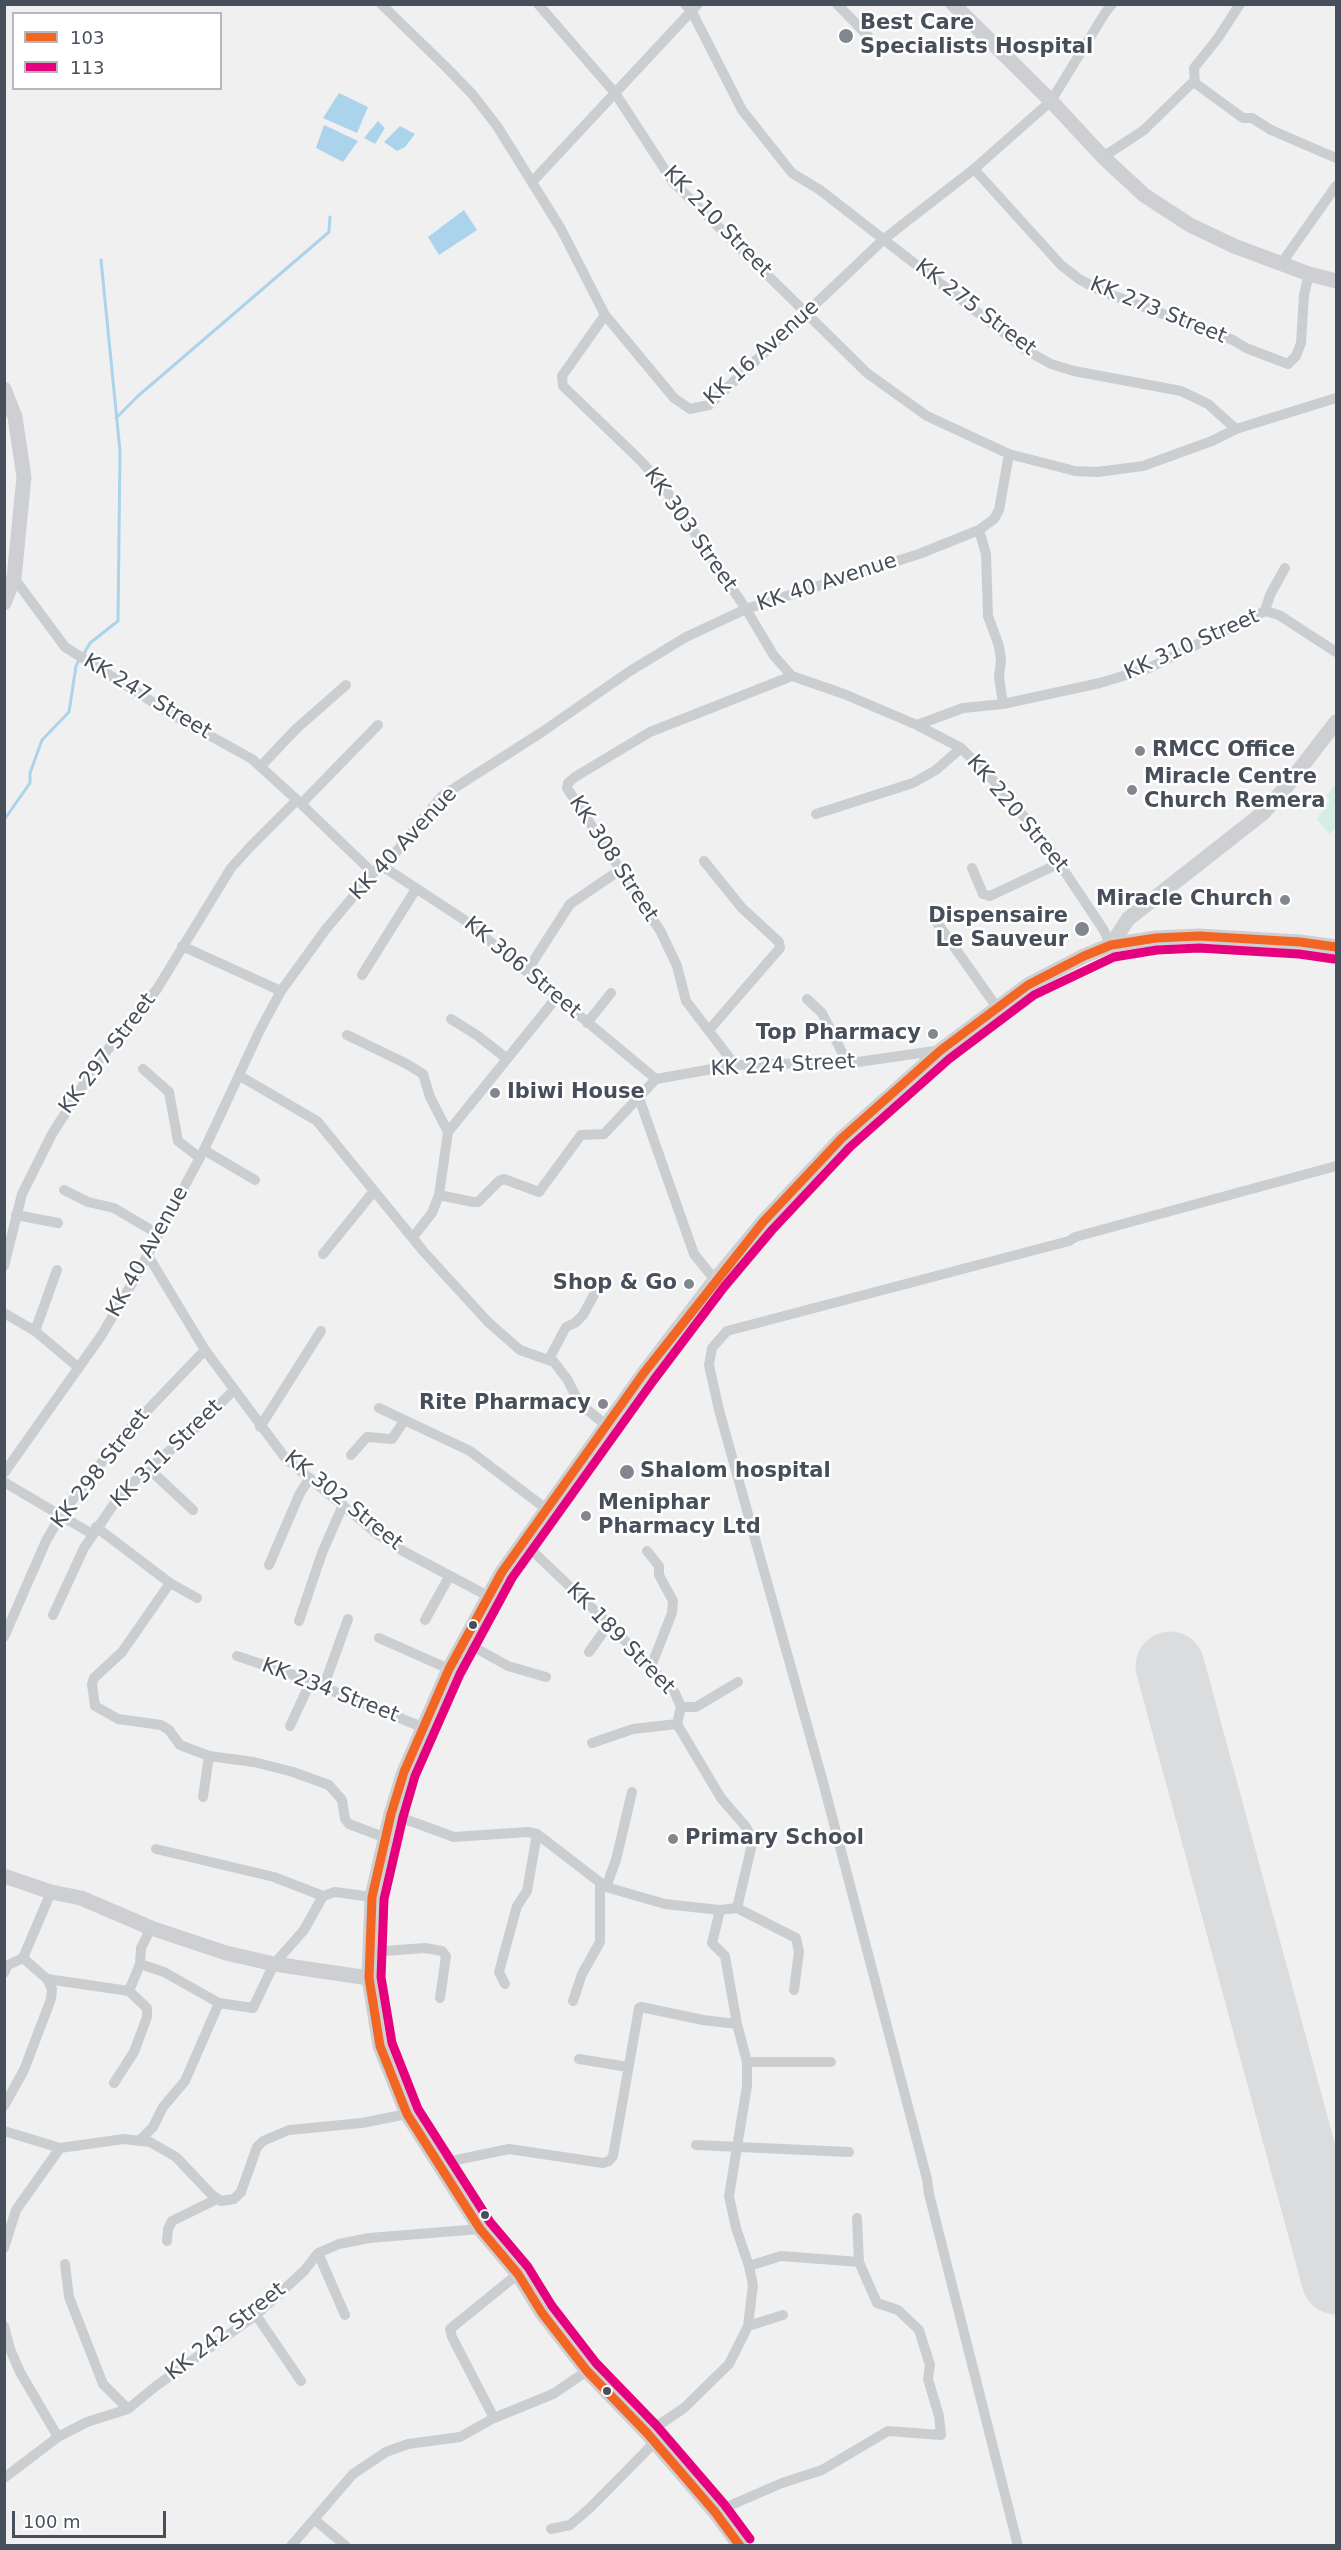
<!DOCTYPE html>
<html>
<head>
<meta charset="utf-8">
<style>
  body { margin:0 }
  #map { position:relative; width:1341px; height:2550px; overflow:hidden; background:#f0f0f0; font-family:"DejaVu Sans",sans-serif }
  canvas { display:block }
  .frame { position:absolute; inset:0; border:6px solid #474f5b; pointer-events:none }
  .legend { position:absolute; left:12px; top:12px; width:210px; height:78px; box-sizing:border-box; background:#fff; border:2px solid #b5b9bd; margin:0; padding:8px 10px; list-style:none; font-size:18px; color:#474f5b }
  .legend li { display:flex; align-items:center; gap:12px; height:30px }
  .legend b { width:30px; border:2px solid #b5b9bd }
  .scale { position:absolute; left:12px; top:2511px; width:154px; height:27px; box-sizing:border-box; border:3px solid #474f5b; border-top:0; padding-left:8px; font-size:18px; line-height:21px; white-space:nowrap; color:#474f5b; -webkit-text-stroke:4px #fff; paint-order:stroke }
</style>
</head>
<body>
<div id="map">
<canvas width="1341" height="2550"></canvas>
<div class="frame"></div>
<ul class="legend">
<li><b style="height:8px;background:#f26522"></b>103</li>
<li><b style="height:8px;background:#e5007d"></b>113</li>
</ul>
<div class="scale">100 m</div>
</div>
<script>
const ctx = document.querySelector('canvas').getContext('2d');
ctx.lineJoin = 'round';
function fill(path, color) { ctx.fillStyle = color; ctx.fill(path, 'evenodd'); }
const poly = rows => new Path2D(rows.map(r => 'M' + r).join(''));
function trace(path, color, width, dash) { ctx.strokeStyle = color; ctx.lineWidth = width; ctx.lineCap = dash ? 'butt' : 'round'; ctx.setLineDash(dash || []); ctx.stroke(path); }
function drawText(font, color, halo, rows, align = 'center') {
  ctx.font = font + ' "DejaVu Sans",sans-serif'; ctx.lineWidth = 5; ctx.setLineDash([]); ctx.textBaseline = 'middle'; ctx.strokeStyle = halo; ctx.fillStyle = color; for (const [text, x, y, turn = 0] of rows) {
    ctx.save(); ctx.translate(x, y); ctx.rotate((+turn || 0) * Math.PI / 180); ctx.textAlign = isNaN(turn) ? turn : align; if (halo) ctx.strokeText(text, 0, 0); ctx.fillText(text, 0, 0); ctx.restore();
  }
}
fill(poly([
  [1336,784,1336,827,1329,834,1317,819,1330,800,1326,796]
]), '#d4eee3');
fill(poly([
  [339,93,368,107,357,133,323,118],
  [378,121,385,128,375,144,364,138],
  [324,125,358,141,343,162,316,148],
  [400,126,415,134,405,147,397,151,384,142],
  [464,210,477,230,439,255,428,237]
]), '#abd3eb');
trace(poly([
  [116,418,138,396,329,232,330,217],
  [83,655,90,643,118,621,120,451,101,260],
  [4,820,30,783,30,773,42,740,69,712,76,666,79,660]
]), '#abd3eb', 3);
trace(poly([
  [1170,1666,1336,2280]
]), '#dbdcdd', 69);
trace(poly([
  [381,4,446,67,473,95,497,126,561,229,605,315,674,398,690,409,709,405,884,239,974,169,1051,101,1105,13,1112,4],
  [538,4,615,93,673,182,867,373,927,416,1009,454,1075,471,1097,472,1143,466,1212,441,1236,429,1336,398],
  [685,4,692,12,742,110,792,173,820,190,1026,350,1051,364,1074,371,1181,391,1208,404,1236,429],
  [837,4,868,36],
  [1240,4,1218,38,1194,68,1195,83,1243,118,1252,118,1271,130,1336,158],
  [1103,157,1144,130,1194,81],
  [974,169,1061,265,1079,279,1101,291,1233,340,1246,348,1288,364,1296,356,1301,343,1304,295,1309,274],
  [532,182,698,4],
  [1281,264,1336,186],
  [605,315,562,376,563,386,641,461,663,486,746,609,774,656,792,676,650,732,575,777,568,783,567,788,661,932,677,966,686,1001,735,1065],
  [979,530,986,554,988,616,999,646,1001,660,999,677,1003,704],
  [14,578,65,647,178,718,252,759,297,800],
  [1265,611,1270,595,1285,568],
  [792,676,844,694,917,725,961,748,1000,787,1047,845,1103,929,1111,945],
  [917,725,963,708,1003,704,1100,683,1149,668,1265,611,1279,615,1336,652],
  [262,765,296,729,346,685],
  [301,804,378,725],
  [816,814,913,783,936,770,961,748],
  [704,861,742,908,779,942,780,948,709,1030],
  [382,866,463,919,656,1079],
  [972,868,983,894,990,896,1060,863],
  [933,917,996,1006],
  [182,946,281,991],
  [527,971,570,904,620,870],
  [362,975,416,889],
  [807,999,822,1013,847,1062],
  [451,1019,478,1036,506,1058],
  [587,1023,611,993],
  [347,1035,405,1063,423,1074,430,1097,448,1132],
  [143,1069,169,1092,178,1141,200,1158],
  [240,1076,317,1121,424,1252,488,1322,520,1350,554,1362,567,1379,580,1404,606,1425],
  [639,1098,694,1254,715,1280],
  [204,1150,255,1180],
  [64,1190,88,1202,114,1208,158,1234],
  [439,1195,473,1202,478,1202,499,1181,504,1179,539,1192,581,1135,604,1134,656,1079,735,1065,858,1062,941,1050],
  [16,1215,58,1223],
  [413,1237,432,1213,439,1195,448,1132,557,997],
  [147,1254,205,1350,286,1459,375,1532,403,1551,488,1596],
  [323,1254,374,1191],
  [4,1266,22,1194,52,1134,100,1059,157,989,231,868,250,847,297,800,373,873],
  [4,1313,35,1331,79,1368],
  [35,1331,57,1270],
  [549,1359,566,1327,575,1323,583,1315,596,1291],
  [379,1408,470,1451,545,1508],
  [260,1427,321,1331],
  [351,1455,367,1437,392,1439,404,1421],
  [148,1468,193,1510],
  [4,1473,101,1336,134,1280,204,1150,260,1030,281,991,326,929,373,873,396,852,442,796,542,732,630,671,686,637,746,609,919,554,979,530,994,519,999,510,1009,454],
  [4,1482,92,1534],
  [96,1527,170,1583,122,1652,94,1678,92,1684,95,1706,118,1719,161,1725,169,1730,180,1745,209,1756,254,1762,293,1772,329,1785,342,1800,345,1819,349,1824,386,1838],
  [522,1541,609,1624,675,1693,681,1707,677,1724,721,1798,746,1827,753,1840,737,1908],
  [647,1551,659,1566,659,1575,673,1601,672,1613,650,1669],
  [269,1565,300,1493,310,1478],
  [170,1583,197,1598],
  [53,1615,84,1548,122,1492,198,1426,234,1390],
  [425,1620,449,1577],
  [299,1621,322,1553,343,1505],
  [4,1637,46,1541,61,1515,119,1440,205,1350],
  [379,1638,449,1669],
  [463,1641,508,1666,546,1677],
  [589,1652,609,1624],
  [237,1656,288,1673,422,1727],
  [323,1688,348,1619],
  [681,1707,696,1707,738,1682],
  [290,1726,310,1683],
  [592,1743,633,1729,677,1724],
  [203,1797,209,1756],
  [391,1814,454,1837,528,1832,537,1834,606,1887,665,1904,720,1910,737,1908,796,1938,799,1952,794,1990],
  [156,1849,274,1877,323,1896],
  [606,1887,616,1860,632,1792],
  [720,1910,712,1943,725,1956,737,2024,747,2062,747,2086,729,2196,736,2228,749,2266],
  [151,1928,141,1948,140,1964,164,1972,219,2003],
  [370,1952,425,1948,442,1951,446,1956,440,1998],
  [4,1973,8,1965,23,1958,51,1892],
  [47,1979,129,1991,147,2008,147,2017,134,2052,114,2083],
  [505,1984,499,1972,517,1906,527,1891,537,1834],
  [129,1991,140,1964],
  [573,2001,582,1974,600,1942,600,1884],
  [579,2059,628,2067],
  [747,2062,831,2062],
  [4,2106,24,2070,51,1999,52,1989,47,1979,23,1958],
  [4,2131,60,2148,124,2139,150,2142,176,2157,211,2194,221,2201,234,2199,241,2192,257,2147,263,2141,289,2130,362,2123,407,2114],
  [139,2141,153,2127,163,2107,185,2081,219,2003,253,2008,274,1964,304,1930,323,1896,335,1892,372,1897],
  [696,2145,849,2152],
  [437,2164,509,2149,603,2163,609,2161,613,2156,639,2008,641,2007,703,2020,737,2024],
  [167,2241,168,2229,172,2221,217,2199],
  [4,2248,16,2210,60,2148],
  [318,2253,345,2315],
  [65,2264,69,2297,103,2384,128,2409,156,2386,256,2315,304,2271,318,2253,339,2244,369,2238,480,2229],
  [256,2315,301,2381],
  [4,2326,10,2349,20,2372,58,2437],
  [748,2326,783,2315],
  [494,2418,452,2337,450,2329,518,2274],
  [647,2433,684,2408,729,2364,748,2326,753,2285,749,2266,781,2256,859,2262,857,2218],
  [4,2478,58,2437,87,2422,128,2409],
  [715,2512,782,2483,822,2470,888,2431,941,2435,939,2416,928,2379,930,2365,919,2330,898,2310,877,2303,859,2262],
  [315,2520,346,2546],
  [551,2529,570,2525,590,2508,655,2442],
  [291,2546,353,2474,386,2452,408,2444,460,2437,494,2418,553,2394,587,2371],
  [1018,2546,929,2194,927,2179,823,1782,719,1410,709,1365,712,1348,727,1331,1069,1241,1075,1237,1336,1166]
]), '#cbced1', 10);
trace(poly([
  [953,4,1051,101,1103,157,1144,195,1190,225,1234,246,1309,274,1336,281],
  [4,389,15,417,24,477,14,578,4,603],
  [1111,945,1128,919,1263,813,1286,787,1336,722],
  [4,1876,51,1892,81,1898,151,1928,226,1953,274,1964,369,1978],
  [740,2546,715,2512,647,2433,587,2371,542,2313,518,2274,480,2229,407,2114,380,2046,369,1978,372,1897,391,1814,404,1772,449,1669,502,1572,643,1374,715,1280,763,1222,842,1138,941,1050,1028,985,1084,956,1111,945,1156,938,1199,936,1300,942,1336,947]
]), '#cdcfd2', 15);
trace(poly([
  [740,2546,715,2512,647,2433,587,2371,542,2313,518,2274,480,2229,407,2114,380,2046,369,1978,372,1897,391,1814,404,1772,449,1669,502,1572,643,1374,763,1222,842,1138,941,1050,1028,985,1084,956,1111,945,1156,938,1199,936,1300,942,1336,947]
]), '#f26522', 9);
trace(poly([
  [750,2539,724,2504,656,2425,596,2363,552,2306,528,2267,490,2222,418,2109,392,2043,381,1977,384,1899,403,1817,415,1776,460,1674,512,1578,653,1381,724,1287,772,1230,850,1147,949,1059,1034,995,1114,957,1157,950,1199,948,1299,954,1334,959]
]), '#e5007d', 9);
for (const [x, y, r, color] of [
  [846,36,8,"#82878f"],
  [1140,751,6,"#82878f"],
  [1132,790,6,"#82878f"],
  [1285,900,6,"#82878f"],
  [1082,929,8,"#82878f"],
  [933,1034,6,"#82878f"],
  [495,1093,6,"#82878f"],
  [689,1284,6,"#82878f"],
  [603,1404,6,"#82878f"],
  [627,1472,8,"#82878f"],
  [586,1516,6,"#82878f"],
  [473,1625,5,"#474f5b"],
  [673,1839,6,"#82878f"],
  [485,2215,5,"#474f5b"],
  [607,2391,5,"#474f5b"]
]) { const dot = new Path2D(); dot.arc(x, y, r, 0, 2 * Math.PI); ctx.fillStyle = color; ctx.fill(dot); trace(dot, '#fff', 2); }
drawText('bold 21px', '#474f5b', '#fff', [
  ["Best Care",860,24],
  ["Specialists Hospital",860,48],
  ["RMCC Office",1152,751],
  ["Miracle Centre",1144,778],
  ["Church Remera",1144,802],
  ["Miracle Church",1273,900,"right"],
  ["Dispensaire",1068,917,"right"],
  ["Le Sauveur",1068,941,"right"],
  ["Top Pharmacy",921,1034,"right"],
  ["Ibiwi House",507,1093],
  ["Shop & Go",677,1284,"right"],
  ["Rite Pharmacy",591,1404,"right"],
  ["Shalom hospital",640,1472],
  ["Meniphar",598,1504],
  ["Pharmacy Ltd",598,1528],
  ["Primary School",685,1839]
], 'left');
drawText('21px', '#474f5b', '#fff', [
  ["KK 210 Street",717,222,46],
  ["KK 275 Street",975,308,37],
  ["KK 273 Street",1158,311,22],
  ["KK 16 Avenue",762,353,-42],
  ["KK 303 Street",690,530,55],
  ["KK 40 Avenue",827,583,-18],
  ["KK 310 Street",1192,645,-24],
  ["KK 247 Street",147,697,31],
  ["KK 220 Street",1017,814,50],
  ["KK 40 Avenue",404,844,-47],
  ["KK 308 Street",613,859,57],
  ["KK 306 Street",522,968,40],
  ["KK 297 Street",108,1054,-53],
  ["KK 224 Street",783,1066,-3],
  ["KK 40 Avenue",148,1252,-61],
  ["KK 311 Street",167,1454,-44],
  ["KK 298 Street",101,1469,-52],
  ["KK 302 Street",343,1501,39],
  ["KK 189 Street",620,1639,46],
  ["KK 234 Street",330,1691,21],
  ["KK 242 Street",226,2332,-38]
]);
</script>
</body>
</html>
